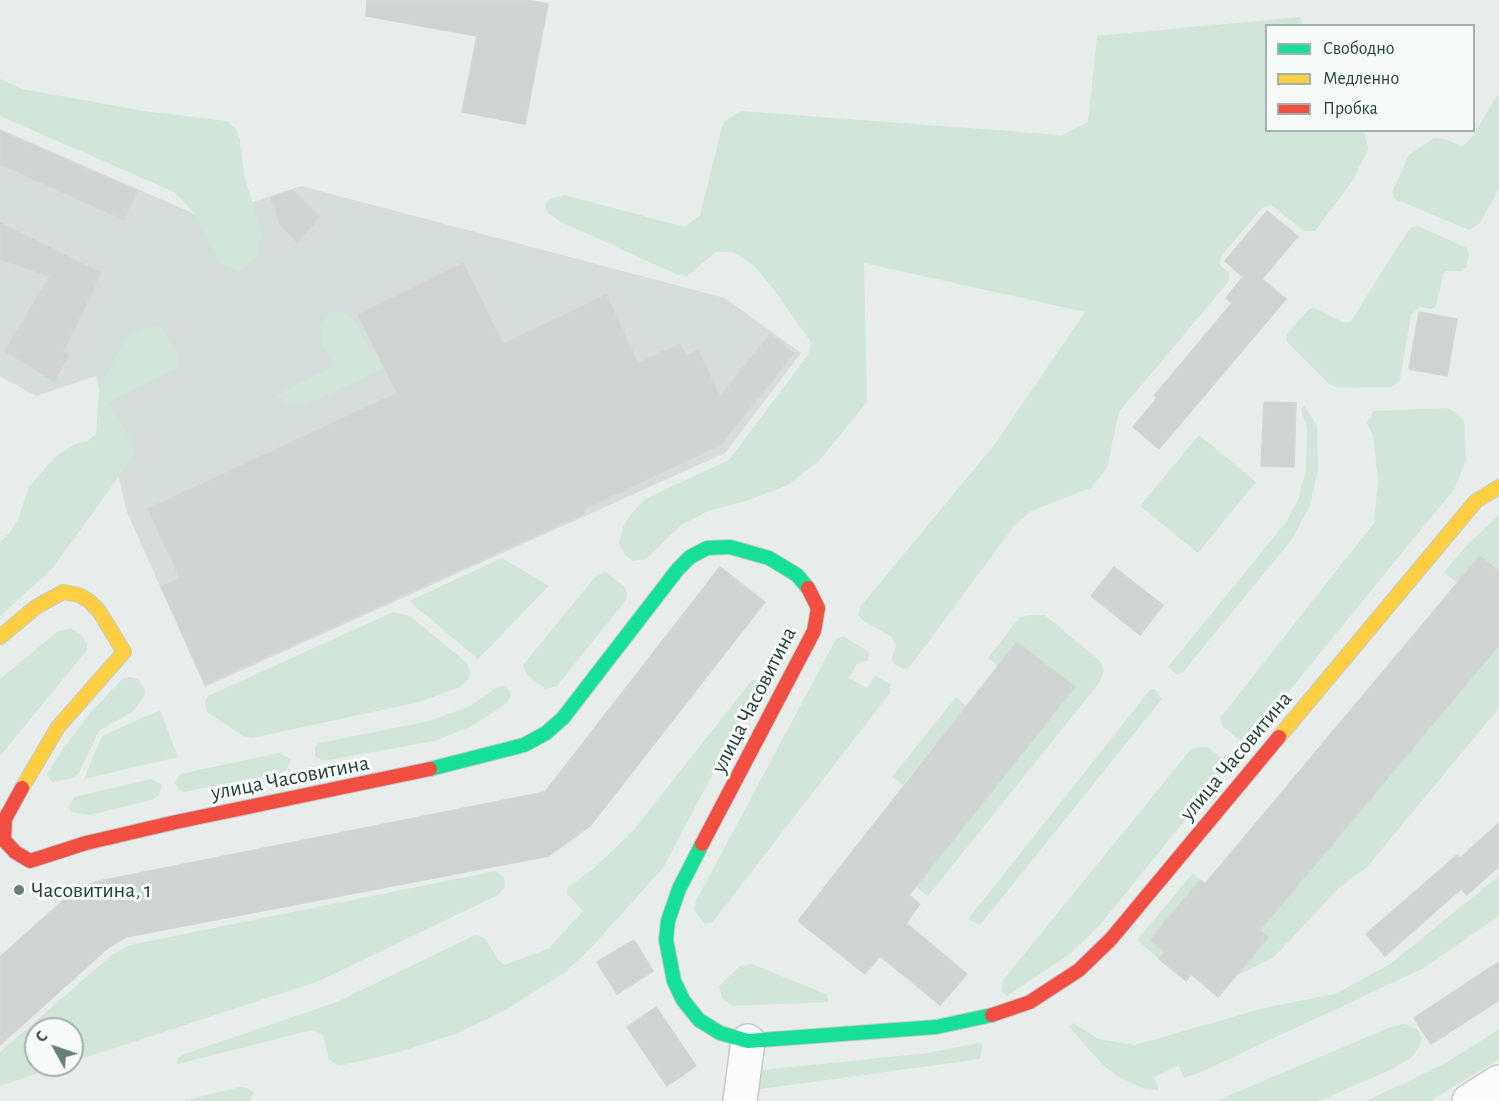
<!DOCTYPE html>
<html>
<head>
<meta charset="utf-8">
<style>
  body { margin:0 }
  #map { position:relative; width:1499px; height:1101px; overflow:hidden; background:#e8edeb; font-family:"Alegreya Sans",sans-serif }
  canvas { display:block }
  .legend { position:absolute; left:1265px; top:24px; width:210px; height:108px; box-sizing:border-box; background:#f7fbf9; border:2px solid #a3b1ad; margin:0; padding:8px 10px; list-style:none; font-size:18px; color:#24423a }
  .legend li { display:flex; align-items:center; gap:12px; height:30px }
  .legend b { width:30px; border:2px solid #a3b1ad }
  .north { position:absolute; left:24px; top:1017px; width:60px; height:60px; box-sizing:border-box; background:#f7fbf9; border:2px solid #a3b1ad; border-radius:50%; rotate:310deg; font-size:16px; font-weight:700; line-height:24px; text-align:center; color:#24423a }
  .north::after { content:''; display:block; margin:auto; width:21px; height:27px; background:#697e78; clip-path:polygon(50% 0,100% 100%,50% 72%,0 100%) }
</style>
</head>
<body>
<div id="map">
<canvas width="1499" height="1101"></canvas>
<ul class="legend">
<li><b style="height:8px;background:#16e098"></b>Свободно</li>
<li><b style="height:8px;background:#ffcf43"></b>Медленно</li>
<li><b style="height:8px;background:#f24e42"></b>Пробка</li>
</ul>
<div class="north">С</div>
</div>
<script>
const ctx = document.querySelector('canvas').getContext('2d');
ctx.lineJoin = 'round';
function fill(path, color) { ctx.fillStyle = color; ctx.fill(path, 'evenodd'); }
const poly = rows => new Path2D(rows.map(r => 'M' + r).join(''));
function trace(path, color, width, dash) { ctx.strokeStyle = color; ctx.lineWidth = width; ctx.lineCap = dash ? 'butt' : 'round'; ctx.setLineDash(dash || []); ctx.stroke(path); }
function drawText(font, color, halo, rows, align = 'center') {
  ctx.font = font + ' "Alegreya Sans",sans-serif'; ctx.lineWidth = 6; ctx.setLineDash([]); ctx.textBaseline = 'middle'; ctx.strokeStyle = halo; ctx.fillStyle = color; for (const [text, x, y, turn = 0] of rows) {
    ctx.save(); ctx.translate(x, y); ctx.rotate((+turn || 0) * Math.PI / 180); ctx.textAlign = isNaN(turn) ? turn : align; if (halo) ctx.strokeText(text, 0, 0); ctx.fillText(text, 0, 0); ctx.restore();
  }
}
fill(poly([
  [0,129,204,218,301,186,725,298,801,353,725,453,205,687,127,512,96,376,36,396,0,376]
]), '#d6dedb');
fill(poly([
  [1300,17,1303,25,1266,26,1266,130,1361,131,1365,134,1368,149,1353,180,1315,231,1304,231,1271,205,1262,208,1221,256,1220,265,1229,273,1229,281,1119,412,1107,468,1091,488,1031,511,1014,526,909,668,903,669,894,664,892,659,896,645,892,637,862,620,858,614,860,607,995,444,1085,312,864,263,867,402,820,460,788,485,746,501,708,511,681,525,646,559,633,561,624,554,619,543,623,527,632,513,645,499,729,460,808,355,811,342,771,286,753,265,734,252,716,252,687,276,676,274,559,221,547,212,545,206,549,199,565,195,685,227,700,215,722,127,725,121,741,111,1062,135,1088,122,1097,36],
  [0,79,22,89,144,111,227,121,236,129,240,140,244,175,262,234,256,257,239,272,219,262,194,213,174,192,0,116],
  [1499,92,1499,189,1480,223,1469,230,1395,199,1392,192,1409,155,1434,138,1446,139,1462,147,1474,134],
  [1418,226,1467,248,1469,254,1466,268,1461,271,1446,271,1443,275,1436,306,1432,309,1420,307,1411,315,1400,380,1392,387,1338,388,1329,384,1286,341,1287,334,1309,309,1314,308,1345,323,1351,321,1407,232,1412,227],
  [338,311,354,318,369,348,374,352,474,326,307,404,286,404,277,395,334,366,323,344,321,326,329,313],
  [162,327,178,355,179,367,109,402,132,443,134,453,131,460,52,569,0,616,0,542,10,532,18,519,29,487,54,458,75,444,88,441,96,434,99,389,124,341,140,328],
  [1304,405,1317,426,1318,469,1310,505,1293,538,1183,672,1177,675,1168,667,1286,522,1298,500,1306,470,1307,428,1301,409],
  [1447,408,1457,413,1464,421,1466,460,1455,488,1250,739,1240,740,1223,727,1220,718,1374,523,1378,481,1373,435,1367,423,1374,411],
  [1199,435,1256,482,1198,553,1140,506],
  [1499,515,1499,572,1480,556,1457,583,1444,572,1469,543],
  [502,558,549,586,478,659,409,601],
  [605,572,624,586,627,593,626,600,557,686,546,689,527,675,523,665,595,577],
  [393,612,410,616,466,662,470,670,468,680,460,687,419,702,252,738,243,736,207,712,205,701,208,696],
  [1030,615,1045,615,1101,662,1104,671,1099,683,928,896,916,886,1074,687,1017,642,998,666,988,658,1019,618],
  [70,628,80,634,87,643,87,650,0,756,0,679,58,631],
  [843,636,869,652,868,660,857,664,849,678,867,688,875,675,890,684,890,693,712,923,705,924,694,910,696,901,836,639],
  [1499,645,1499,708,1367,867,1339,888,1274,957,1234,977,1268,937,1255,926],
  [131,677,138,679,145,690,144,697,138,705,132,712,99,731,79,773,73,778,52,782,47,775,60,753,90,713,123,678],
  [752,680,757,680,760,684,663,868,590,949,565,972,504,1011,455,1034,399,1052,339,1066,329,1060,323,1035,312,1030,178,1064,177,1059,184,1054,337,1002,475,935,485,938,498,960,505,965,549,948,583,911,567,894,568,887,592,870,633,831],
  [504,686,509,690,511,696,507,703,474,725,435,741,323,761,315,756,315,747,319,743,429,721,470,706,497,687],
  [1154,689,1162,699,980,925,968,919,1150,690],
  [956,697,967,706,903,785,892,777],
  [160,710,178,757,84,779,102,736],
  [1207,747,1226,761,1224,772,1099,926,1070,954,1007,996,1001,991,1003,980,1192,748],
  [279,753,291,759,287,769,281,773,184,792,179,790,175,783,180,774],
  [151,779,162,785,159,795,152,800,89,815,71,812,69,808,74,797],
  [495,871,504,877,505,887,498,895,319,981,72,1062,72,1029,36,1029,36,1065,63,1065,0,1086,0,1052,113,954,130,945],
  [1193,873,1200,880,1150,939,1165,952,1159,959,1137,940],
  [1499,876,1499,916,1422,969,1201,1072,1184,1078,1179,1066,1154,1077,1159,1090,1145,1089,1117,1076,1102,1064,1069,1027,1073,1023,1098,1039,1135,1045,1268,1007,1335,994,1390,964],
  [752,964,826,994,829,999,828,1002,732,1006,722,998,719,986,740,966],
  [1404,1024,1417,1029,1421,1037,1421,1044,1411,1058,1388,1071,1319,1101,1216,1101,1388,1028],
  [1499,1029,1499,1059,1430,1101,1366,1101,1446,1063],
  [979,1043,983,1045,980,1059,754,1090,755,1073,763,1070,927,1053],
  [239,1087,248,1088,254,1093,250,1101,183,1101]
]), '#d1e6d8');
const building = poly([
  [367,0,526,0,548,4,525,124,462,112,477,36,366,16,367,0],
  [0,131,137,191,124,220,0,164,0,131],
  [293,190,320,217,297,242,280,224,271,198,293,190],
  [1267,211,1298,236,1262,279,1286,299,1159,449,1133,427,1157,398,1154,396,1232,303,1226,298,1243,277,1225,261,1267,211],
  [0,223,101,273,63,352,69,355,54,381,5,351,50,276,0,259,0,223],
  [463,263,503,344,606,295,638,363,680,344,686,356,698,350,720,397,770,334,794,353,720,445,584,509,585,513,205,684,161,587,180,578,148,509,397,393,358,315,463,263],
  [1419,312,1457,319,1447,376,1409,369,1419,312],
  [1264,402,1296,403,1294,467,1261,466,1264,402],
  [1480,556,1499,572,1499,645,1260,930,1268,937,1218,997,1191,974,1186,981,1159,959,1165,952,1150,940,1200,880,1205,884,1480,556],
  [720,567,765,602,590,826,549,856,126,937,109,947,0,1045,0,957,69,895,95,882,545,792,720,567],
  [1114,567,1163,605,1140,635,1091,596,1114,567],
  [1017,642,1075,687,909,895,920,904,906,923,967,974,940,1005,880,956,865,974,798,921,1017,642],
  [1499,823,1499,866,1467,895,1461,889,1385,956,1366,934,1457,855,1460,858,1499,823],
  [634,940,653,971,617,994,597,962,634,940],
  [1499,962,1499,1000,1431,1044,1414,1018,1499,962],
  [656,1007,696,1066,667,1086,627,1027,656,1007]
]);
fill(building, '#cfd4d2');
trace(building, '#d1d6d4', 1.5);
const street = poly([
  [740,1101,748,1041],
  [1469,1101,1499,1082]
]);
const fast = poly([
  [430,769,524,745,546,733,563,718,678,569,690,557,707,548,730,547,769,558,797,575,808,588],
  [702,844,679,889,668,921,666,940,674,981,683,1000,699,1020,720,1033,748,1041,936,1027,992,1015]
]);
const slow = poly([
  [0,637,36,607,63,592,79,595,89,601,99,611,124,652,58,727,22,788],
  [1279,737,1476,501,1499,487]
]);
const jam = poly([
  [22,788,5,819,4,840,15,852,30,861,86,843,176,822,430,769],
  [702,844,814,631,818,608,808,588],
  [992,1015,1030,1002,1079,970,1111,939,1279,737]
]);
trace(street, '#c5cac8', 36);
trace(fast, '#c3cbc8', 16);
trace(slow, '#c3cbc8', 16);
trace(jam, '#c3cbc8', 16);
trace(street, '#fcfcfc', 33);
trace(fast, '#16e098', 14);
trace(slow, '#ffcf43', 14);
trace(jam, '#f24e42', 14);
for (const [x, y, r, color] of [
  [19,890,6,"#697e78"]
]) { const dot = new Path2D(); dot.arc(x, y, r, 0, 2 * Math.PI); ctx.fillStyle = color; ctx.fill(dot); trace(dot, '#f7fbf9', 2); }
drawText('22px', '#24423a', '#f7fbf9', [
  ["улица Часовитина",754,700,-63],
  ["улица Часовитина",1236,756,-50],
  ["улица Часовитина",290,778,-11]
]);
drawText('22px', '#24423a', '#f7fbf9', [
  ["Часовитина, 1",31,890]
], 'left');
</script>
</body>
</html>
